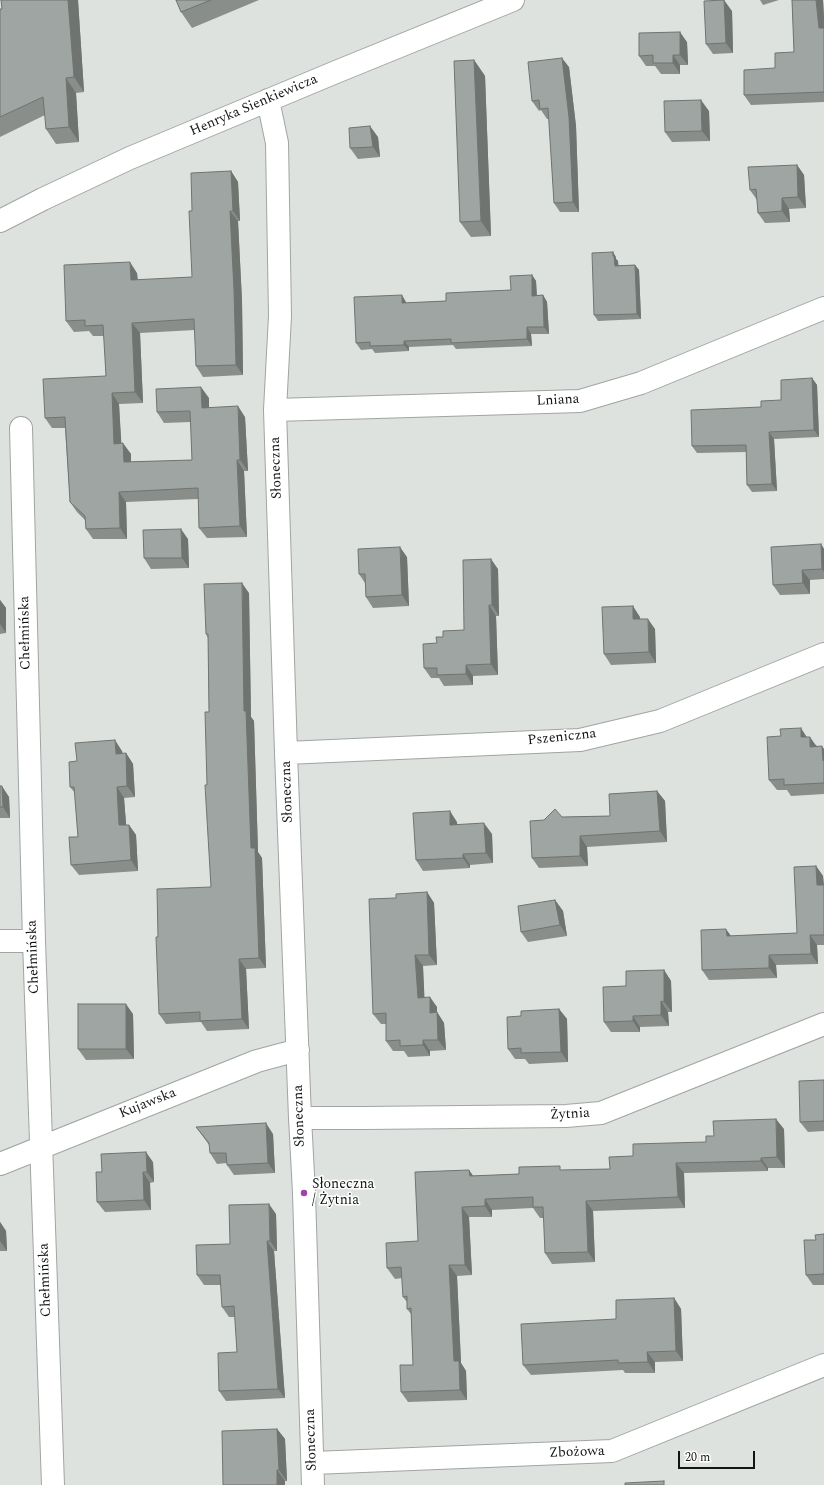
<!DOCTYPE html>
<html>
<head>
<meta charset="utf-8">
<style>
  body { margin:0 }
  #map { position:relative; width:824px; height:1485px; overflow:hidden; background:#dde2df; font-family:Spectral,serif }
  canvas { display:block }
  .scale { position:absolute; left:678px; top:1451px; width:77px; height:18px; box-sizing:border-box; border:2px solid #131514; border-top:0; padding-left:5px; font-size:12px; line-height:14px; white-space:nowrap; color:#131514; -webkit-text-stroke:3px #fff; paint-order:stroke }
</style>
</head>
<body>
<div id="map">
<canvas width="824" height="1485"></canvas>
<div class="scale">20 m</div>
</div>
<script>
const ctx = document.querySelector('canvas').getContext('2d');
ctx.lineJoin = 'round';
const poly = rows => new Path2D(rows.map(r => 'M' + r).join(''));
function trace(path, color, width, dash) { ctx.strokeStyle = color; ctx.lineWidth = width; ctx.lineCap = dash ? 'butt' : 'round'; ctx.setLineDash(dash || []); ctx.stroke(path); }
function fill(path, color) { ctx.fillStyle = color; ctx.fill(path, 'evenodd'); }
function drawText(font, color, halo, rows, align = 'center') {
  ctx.font = font + ' Spectral,serif'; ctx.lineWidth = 3; ctx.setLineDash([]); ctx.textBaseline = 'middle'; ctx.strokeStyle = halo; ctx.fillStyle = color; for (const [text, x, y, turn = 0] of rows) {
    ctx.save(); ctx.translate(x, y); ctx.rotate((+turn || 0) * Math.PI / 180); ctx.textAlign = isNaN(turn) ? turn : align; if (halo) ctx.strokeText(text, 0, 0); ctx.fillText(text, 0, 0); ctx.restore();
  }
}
const minor = poly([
  [268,100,277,143,280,316,275,410,286,753,300,1118,304,1193,313,1485],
  [0,221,43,199,130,158,336,72,513,0],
  [275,410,580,401,641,383,824,308],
  [21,428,34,941,53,1485],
  [286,753,580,740,660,721,824,654],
  [0,941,34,941],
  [300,1118,364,1118,566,1116,601,1113,824,1024],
  [0,1164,257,1061,298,1050],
  [313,1463,612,1451,824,1365]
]);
trace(minor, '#a0a5a2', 24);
trace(minor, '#fff', 22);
fill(poly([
  [78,0,84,92,76,93,79,142,56,144,46,129,45,115,0,137,0,9],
  [176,0,259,0,192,28,181,12],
  [760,0,779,0,763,5],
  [792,0,823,0,824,18,824,102,751,105,744,95,794,52],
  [732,11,733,53,713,54,706,44],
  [687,42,688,65,680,65,680,74,661,74,655,66,646,66,639,56],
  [474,60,485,76,491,236,471,237,460,222],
  [569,67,576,126,579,212,560,212,554,203,549,119,547,119,541,110,539,111,532,101],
  [709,111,710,141,672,142,665,132],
  [378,137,380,157,358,159,350,148],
  [797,165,804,175,806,208,789,209,790,222,765,223,758,213,757,200,750,190],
  [231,171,238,182,240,221,238,221,242,301,243,375,203,377,196,366,195,330,140,333,143,403,119,404,121,443,131,454,131,462,192,460,191,422,164,423,157,412,209,398,209,407,245,417,248,471,244,471,247,537,207,538,199,528,198,499,126,502,127,539,93,539,86,529,85,520,77,512,70,502,65,428,52,428,45,418,106,376,104,336,93,336,89,331,74,332,66,321,137,273,138,280,192,277,192,211],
  [616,257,616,259,618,261,618,265,635,265,639,270,641,319,598,321,594,315],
  [532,275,536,281,537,295,543,295,547,302,549,334,531,334,532,346,456,349,453,345,409,347,409,351,375,353,372,349,361,350,356,343,406,302,406,303,446,301,511,290],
  [812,378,817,385,819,437,774,439,777,491,752,492,747,485,746,452,697,453,692,446,761,407,781,400],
  [188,539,189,568,151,569,144,558],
  [821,544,824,549,824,579,810,580,810,594,780,595,773,585],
  [407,557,409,606,373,608,366,597,365,583,359,574],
  [498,569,499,616,496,616,498,675,473,676,473,685,444,686,439,678,431,678,424,668,437,643,464,630],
  [249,593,251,717,254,721,258,852,262,858,266,968,246,969,249,1029,207,1031,201,1022,166,1024,159,1014,158,937,211,887,207,785,209,712,208,638,206,634],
  [0,600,6,608,6,633,0,634],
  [640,617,640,619,655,629,656,663,611,665,604,654],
  [806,737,817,746,824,749,824,794,791,796,787,790,777,790,769,780],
  [122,751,123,754,126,753,133,764,135,797,124,798,126,825,129,825,136,835,138,871,79,875,71,865,78,837,75,793,70,787,77,761],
  [0,786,9,797,10,818,0,818],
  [657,791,665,801,667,842,587,847,588,866,539,868,532,858,562,817,610,816],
  [457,822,457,824,492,834,493,863,470,865,470,868,423,871,416,860],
  [816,866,823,876,824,885,824,945,817,945,818,964,776,965,777,978,709,980,702,970,731,936,797,933],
  [427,892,434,903,437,965,423,966,424,997,437,1007,437,1012,444,1023,446,1050,430,1051,430,1056,408,1057,404,1051,393,1051,386,1041,386,1024,381,1024,373,1014,396,898],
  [555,900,563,911,567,936,528,942,521,932],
  [664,970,671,981,672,1012,668,1012,669,1026,640,1027,640,1032,611,1032,604,1022,626,986],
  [559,1009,567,1019,568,1062,529,1064,525,1059,515,1059,508,1049,521,1016],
  [133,1014,134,1059,86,1060,78,1049],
  [824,1080,824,1131,808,1132,800,1122],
  [196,1127,273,1134,275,1173,234,1175,227,1165,227,1163,217,1164,210,1153,209,1145,204,1138],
  [784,1129,785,1168,768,1168,768,1171,684,1173,685,1208,593,1211,595,1262,552,1264,545,1253,544,1218,540,1218,533,1208,492,1210,492,1217,469,1217,472,1275,457,1276,461,1363,466,1371,467,1400,408,1402,401,1392,413,1365,411,1314,407,1309,407,1302,403,1297,402,1278,395,1279,387,1268,418,1241,469,1170,473,1176,519,1174,563,1170,610,1169,633,1156,706,1142,714,1136],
  [153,1162,154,1182,150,1183,151,1210,105,1212,97,1202,102,1172],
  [276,1214,277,1251,274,1251,285,1398,226,1401,219,1391,237,1352,235,1317,229,1317,222,1307,221,1285,204,1285,197,1275,230,1244],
  [0,1222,6,1231,7,1251,0,1251],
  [824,1234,824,1285,813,1285,806,1275,816,1240],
  [674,1298,681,1309,683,1361,655,1362,655,1373,625,1373,623,1370,531,1375,523,1365],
  [277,1429,285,1439,287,1481,223,1485]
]), '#898e8b');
fill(poly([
  [68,0,78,0,84,92,74,77],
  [724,0,732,11,733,53,726,43],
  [816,0,823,0,824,18,824,37,819,28],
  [680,32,687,42,688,65,680,55],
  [673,55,680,65,680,74,673,63],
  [562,58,569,67,576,126,579,212,573,202],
  [474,60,485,76,491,236,481,221],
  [66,78,76,93,79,142,69,127],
  [701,100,709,111,710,141,702,131],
  [370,126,378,137,380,157,373,147],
  [797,165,804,175,806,208,798,197],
  [231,171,238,182,240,221,233,211],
  [782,198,789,209,790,222,782,211],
  [230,211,238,221,242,301,243,375,236,365],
  [613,252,616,257,616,259,618,261,619,271,615,266,613,256],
  [130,262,137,273,138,291,131,280],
  [635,265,639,270,641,319,637,314],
  [532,275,536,281,537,302,532,296],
  [402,295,406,302,407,309,402,303],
  [543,295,547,302,549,334,544,327],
  [132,323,140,333,143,403,135,392],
  [527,327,531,334,532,346,527,339],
  [404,341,409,347,409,351,404,345],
  [812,378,817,385,819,437,814,430],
  [201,387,209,398,209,418,202,408],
  [112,393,119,404,122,454,114,444],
  [238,406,245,417,248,471,240,460],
  [769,432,774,439,777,491,772,484],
  [123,443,131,454,131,472,124,462],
  [237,460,244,471,247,537,240,526],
  [119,492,126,502,127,539,120,528],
  [181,529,188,539,189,568,182,558],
  [821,544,824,549,824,572,822,569],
  [400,547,407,557,409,606,402,595],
  [491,559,498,569,499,616,492,605],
  [802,570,810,580,810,594,803,583],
  [242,583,249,593,251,717,254,721,258,852,262,858,266,968,259,958,251,848,244,711],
  [0,600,6,608,6,633,0,624],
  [489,605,496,616,498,675,491,664],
  [633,606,640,617,641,630,633,619],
  [648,619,655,629,656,663,649,652],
  [466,665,473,676,473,685,466,674],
  [801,728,808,739,801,737],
  [810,737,817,747,810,747],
  [115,740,122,751,123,764,116,754],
  [822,746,824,749,824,763,823,761],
  [126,753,133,764,135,797,127,786],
  [2,786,9,797,10,818,3,807],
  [117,787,124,798,127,835,119,825],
  [657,791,665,801,667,842,660,831],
  [450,811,457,822,458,835,450,825],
  [484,823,492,834,493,863,486,853],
  [129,825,136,835,138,871,131,860],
  [580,836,587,847,588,866,580,856],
  [463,854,470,865,470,868,463,858],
  [816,866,823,876,824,888,817,885],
  [427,892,434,903,437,965,429,955],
  [555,900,563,911,567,936,560,925],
  [726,929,734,940,727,936],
  [810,935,817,945,818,964,811,954],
  [415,955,423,966,425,1008,418,998],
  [769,955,776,965,777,978,769,968],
  [239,959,246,969,249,1029,242,1019],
  [664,970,671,981,672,1012,664,1002],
  [430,997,437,1007,437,1023,430,1013],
  [661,1001,668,1012,669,1026,661,1015],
  [126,1004,133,1014,134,1059,126,1049],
  [559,1009,567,1019,568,1062,561,1052],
  [437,1012,444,1023,446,1050,438,1040],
  [633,1016,640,1027,640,1032,633,1021],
  [423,1040,430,1051,430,1056,423,1045],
  [776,1119,784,1129,785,1168,777,1157],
  [266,1123,273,1134,275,1173,268,1163],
  [146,1152,153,1162,154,1182,147,1172],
  [761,1158,768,1168,768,1171,761,1161],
  [676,1163,684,1173,685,1208,678,1197],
  [469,1170,476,1180,470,1176],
  [143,1172,150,1183,151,1210,144,1200],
  [485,1199,492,1210,492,1217,485,1206],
  [586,1201,593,1211,595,1262,588,1252],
  [269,1204,276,1214,277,1251,270,1241],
  [462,1207,469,1217,472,1275,465,1265],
  [0,1222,6,1231,7,1251,0,1241],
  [267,1241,274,1251,285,1398,278,1389],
  [449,1265,457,1276,461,1363,466,1371,467,1400,460,1390,454,1361],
  [674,1298,681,1309,683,1361,676,1351],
  [647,1352,655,1362,655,1373,648,1362],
  [277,1429,285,1439,287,1481,279,1470],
  [277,1470,285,1481,285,1485,277,1485]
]), '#6f7471');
const building = poly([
  [1,0,68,0,74,77,66,78,69,127,46,129,43,97,0,117,0,9,2,9,1,0],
  [176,0,211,0,181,12,176,0],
  [724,0,726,43,706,44,704,1,724,0],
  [792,0,816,0,819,28,824,28,824,92,744,95,744,70,775,68,775,53,794,52,792,0],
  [680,32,680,55,673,55,673,63,653,63,653,55,639,56,639,33,680,32],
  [562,58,569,117,573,202,554,203,548,108,540,109,539,100,532,101,528,62,562,58],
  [474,60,481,221,460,222,454,61,474,60],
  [701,100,702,131,665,132,664,101,701,100],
  [370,126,373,147,350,148,349,128,370,126],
  [797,165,798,197,782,198,782,211,758,213,756,189,750,190,748,167,797,165],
  [231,171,233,211,230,211,234,290,236,365,196,366,194,319,132,323,135,392,112,393,114,444,123,443,124,462,192,460,190,411,157,412,156,389,201,387,202,408,238,406,240,460,237,460,240,526,199,528,198,488,119,492,120,528,86,529,85,516,70,502,65,417,45,418,43,379,106,376,103,325,85,326,85,320,66,321,64,265,130,262,131,280,192,277,189,211,192,211,191,173,231,171],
  [613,252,613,256,614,256,615,266,635,265,637,314,594,315,592,253,613,252],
  [532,275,532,296,543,295,544,327,527,327,527,339,451,343,451,339,404,341,404,345,370,346,370,342,356,343,354,297,402,295,402,303,446,301,446,293,511,290,510,276,532,275],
  [812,378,814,430,769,432,772,484,747,485,746,445,692,446,691,410,761,407,761,401,781,400,781,380,812,378],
  [181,529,182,558,144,558,143,530,181,529],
  [821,544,822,569,802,570,803,583,773,585,771,547,821,544],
  [400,547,402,595,366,597,365,574,359,574,358,549,400,547],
  [491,559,492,605,489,605,491,664,466,665,466,674,437,675,437,668,424,668,423,644,437,643,436,637,443,637,443,631,464,630,463,560,491,559],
  [242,583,244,711,246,711,251,848,255,848,259,958,239,959,242,1019,200,1021,200,1012,159,1014,156,937,158,937,157,889,211,887,205,785,207,785,205,712,209,712,208,634,206,634,204,584,242,583],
  [633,606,633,619,648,619,649,652,604,654,602,607,633,606],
  [801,728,801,737,810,737,810,747,822,746,823,761,824,760,824,783,784,785,784,779,769,780,767,737,781,736,780,729,801,728],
  [115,740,116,754,126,753,127,786,117,787,119,825,129,825,131,860,71,865,69,837,78,837,74,787,70,787,69,762,77,761,75,743,115,740],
  [0,786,2,786,3,807,0,807,0,786],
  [657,791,660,831,580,836,580,856,532,858,530,821,544,820,555,809,562,817,610,816,609,794,657,791],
  [450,811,450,825,484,823,486,853,463,854,463,858,416,860,413,813,450,811],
  [816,866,817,885,824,885,824,935,810,935,811,954,769,955,769,968,702,970,701,930,726,929,727,936,797,933,794,867,816,866],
  [427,892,429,955,415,955,418,998,430,997,430,1013,437,1012,438,1040,423,1040,423,1045,400,1046,400,1040,386,1041,386,1013,373,1014,369,899,396,898,396,894,427,892],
  [555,900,560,925,521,932,518,906,555,900],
  [664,970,664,1002,661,1001,661,1015,633,1016,633,1021,604,1022,603,987,626,986,626,971,664,970],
  [78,1004,126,1004,126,1049,78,1049,78,1004],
  [559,1009,561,1052,521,1053,521,1048,508,1049,507,1017,521,1016,521,1011,559,1009],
  [824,1080,824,1121,800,1122,799,1081,824,1080],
  [776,1119,777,1157,761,1158,761,1161,676,1163,678,1197,586,1201,588,1252,545,1253,543,1207,533,1207,533,1197,485,1199,485,1206,462,1207,465,1265,449,1265,454,1361,459,1361,460,1390,401,1392,400,1365,413,1365,411,1308,407,1309,407,1296,403,1297,401,1267,387,1268,386,1243,418,1241,415,1172,469,1170,470,1176,519,1174,519,1167,560,1166,560,1170,610,1169,609,1157,633,1156,633,1144,706,1142,706,1136,714,1136,713,1121,776,1119],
  [266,1123,268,1163,227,1165,226,1153,210,1153,209,1143,196,1127,266,1123],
  [146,1152,147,1172,143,1172,144,1200,97,1202,96,1172,102,1172,101,1154,146,1152],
  [269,1204,270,1241,267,1241,278,1389,219,1391,218,1353,237,1352,234,1306,222,1307,220,1275,197,1275,196,1245,230,1244,229,1205,269,1204],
  [824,1234,824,1274,806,1275,804,1240,816,1240,815,1235,824,1234],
  [674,1298,676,1351,647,1352,648,1362,618,1363,618,1360,523,1365,521,1324,616,1319,616,1300,674,1298],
  [277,1429,279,1470,277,1470,277,1485,223,1485,222,1431,277,1429],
  [664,1481,664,1485,625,1485,625,1483,664,1481]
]);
fill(building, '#9fa5a2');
trace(building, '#6f7471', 1);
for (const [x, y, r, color] of [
  [304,1193,4,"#a142aa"]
]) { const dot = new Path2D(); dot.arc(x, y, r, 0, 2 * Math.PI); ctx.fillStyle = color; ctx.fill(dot); trace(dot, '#fff', 1.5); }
drawText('14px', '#131514', '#fff', [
  ["Henryka Sienkiewicza",254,106,-23],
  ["Lniana",558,401,-3],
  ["Słoneczna",277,468,-92],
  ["Chełmińska",26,633,-91],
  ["Pszeniczna",562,738,-6],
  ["Słoneczna",288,792,-92],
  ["Chełmińska",34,957,-92],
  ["Kujawska",148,1104,-22],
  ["Żytnia",570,1115,-3],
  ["Słoneczna",300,1116,-92],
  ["Chełmińska",46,1280,-92],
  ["Słoneczna",312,1440,-92],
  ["Zbożowa",577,1453,-2]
]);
drawText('14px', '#131514', '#fff', [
  ["Słoneczna",312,1185],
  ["/ Żytnia",312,1201]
], 'left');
</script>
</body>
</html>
